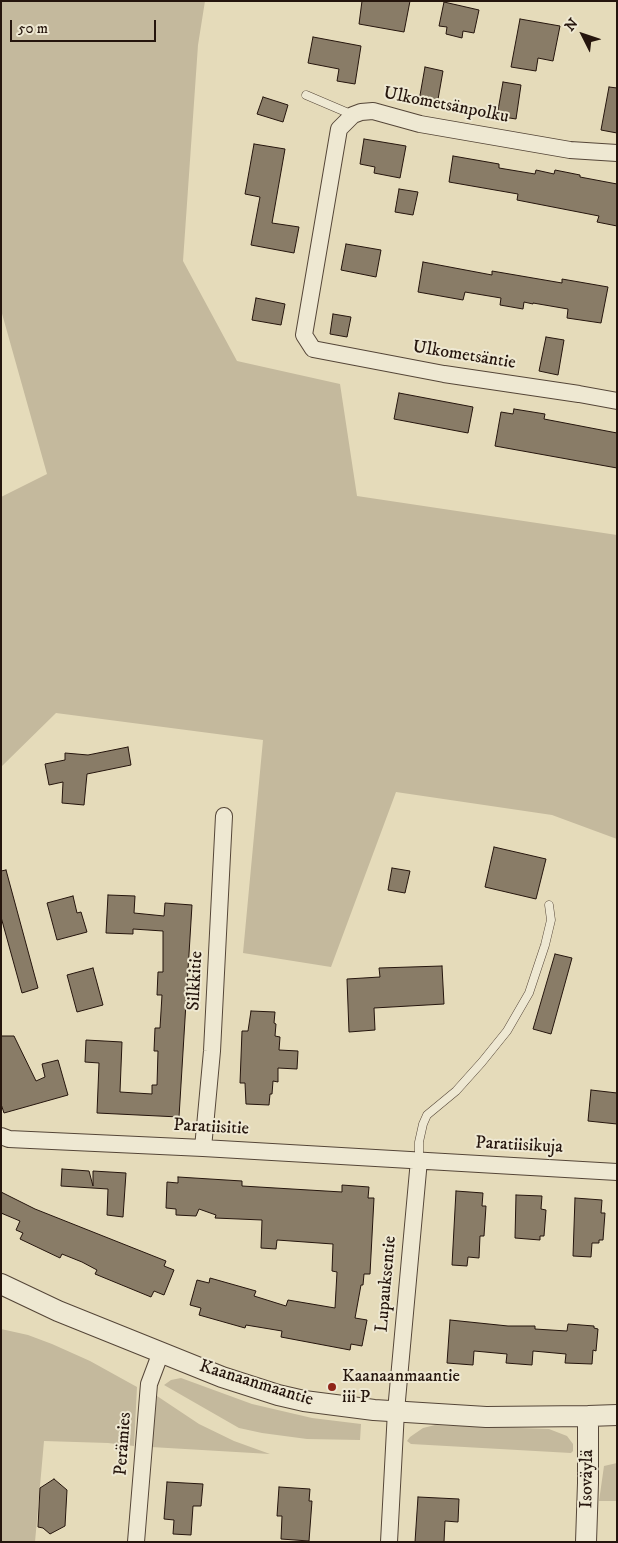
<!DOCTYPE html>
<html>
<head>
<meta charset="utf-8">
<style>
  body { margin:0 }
  #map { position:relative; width:618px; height:1543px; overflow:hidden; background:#e5dbba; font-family:"IM FELL DW Pica",serif }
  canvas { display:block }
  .frame { position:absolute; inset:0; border:2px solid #25150d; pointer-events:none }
  .north { position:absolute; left:558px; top:10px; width:50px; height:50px; -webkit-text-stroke:4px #eee8d2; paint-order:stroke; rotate:311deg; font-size:14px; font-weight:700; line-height:20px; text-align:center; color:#25150d }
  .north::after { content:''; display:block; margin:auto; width:18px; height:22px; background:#25150d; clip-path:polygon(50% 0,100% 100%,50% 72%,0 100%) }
  .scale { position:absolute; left:10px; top:20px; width:146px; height:22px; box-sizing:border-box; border:2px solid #25150d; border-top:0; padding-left:6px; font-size:15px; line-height:18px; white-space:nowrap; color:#25150d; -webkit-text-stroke:4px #eee8d2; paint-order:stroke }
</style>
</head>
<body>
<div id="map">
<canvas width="618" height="1543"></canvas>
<div class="frame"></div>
<div class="north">N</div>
<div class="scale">50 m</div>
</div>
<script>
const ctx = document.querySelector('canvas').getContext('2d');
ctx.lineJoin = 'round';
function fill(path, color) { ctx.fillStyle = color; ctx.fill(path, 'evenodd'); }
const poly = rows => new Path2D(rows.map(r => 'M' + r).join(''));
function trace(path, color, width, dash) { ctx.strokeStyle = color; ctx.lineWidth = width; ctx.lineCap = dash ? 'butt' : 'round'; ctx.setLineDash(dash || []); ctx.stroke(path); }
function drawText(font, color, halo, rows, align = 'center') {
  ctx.font = font + ' "IM FELL DW Pica",serif'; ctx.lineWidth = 4; ctx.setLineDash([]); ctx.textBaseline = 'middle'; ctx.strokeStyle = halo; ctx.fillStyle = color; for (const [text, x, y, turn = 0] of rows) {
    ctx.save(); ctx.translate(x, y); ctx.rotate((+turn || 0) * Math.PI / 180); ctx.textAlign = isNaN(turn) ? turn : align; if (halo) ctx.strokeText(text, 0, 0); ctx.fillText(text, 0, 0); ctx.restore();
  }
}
fill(poly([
  [1,1,205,1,198,45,183,261,237,361,340,384,357,496,617,535,617,839,552,815,396,792,331,967,243,953,263,740,56,713,1,767,1,497,47,474,1,310],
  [1,1329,28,1335,52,1344,90,1361,137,1387,134,1446,108,1443,44,1441,35,1542,1,1542],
  [181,1378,252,1404,312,1418,361,1424,360,1440,307,1439,262,1433,239,1428,164,1385,171,1380],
  [157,1396,199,1424,234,1441,270,1454,151,1447],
  [435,1425,549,1429,567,1436,573,1444,573,1451,571,1453,411,1444,407,1441,410,1437,423,1428],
  [617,1463,617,1501,599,1501,604,1466]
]), '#c4b99d');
const building = poly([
  [362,1,410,1,404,32,359,24,362,1],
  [444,2,479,10,474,33,463,31,462,38,446,34,447,27,439,26,444,2],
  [520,19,560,26,553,61,538,58,536,71,511,67,520,19],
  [313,37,361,46,355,84,337,81,339,69,308,63,313,37],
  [425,67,443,71,437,105,419,101,425,67],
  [503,82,521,85,516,119,497,116,503,82],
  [609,87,617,88,617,133,601,130,609,87],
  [263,97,288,105,283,122,257,114,263,97],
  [364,139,406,146,400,178,374,173,375,167,360,164,364,139],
  [254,144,285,149,272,223,299,227,294,253,251,245,260,197,245,194,254,144],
  [453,156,499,164,499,168,535,174,536,170,554,174,555,170,580,175,580,177,617,184,617,226,597,222,599,216,517,200,518,194,449,182,453,156],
  [399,189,418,192,413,215,395,212,399,189],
  [346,244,381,250,376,277,341,270,346,244],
  [423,262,492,275,492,271,562,283,562,279,608,287,601,323,567,318,568,309,533,303,533,304,524,302,523,309,500,305,501,298,465,292,463,300,418,292,423,262],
  [256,298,285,304,281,325,252,320,256,298],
  [333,314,351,317,347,337,330,334,333,314],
  [546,337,564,340,558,375,539,371,546,337],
  [399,393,473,407,468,433,394,419,399,393],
  [514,409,545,414,544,419,617,433,617,468,495,446,501,412,513,414,514,409],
  [128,747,131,765,87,774,84,805,62,803,63,782,49,785,45,764,65,760,65,753,88,755,128,747],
  [494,847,546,859,536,899,485,887,494,847],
  [392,868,410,871,405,893,388,890,392,868],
  [6,870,38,988,22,993,1,917,1,871,6,870],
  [108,895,135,896,134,913,164,916,165,903,192,905,179,1117,97,1113,99,1063,85,1062,86,1040,122,1042,120,1092,152,1094,152,1085,157,1085,158,1051,154,1051,155,1028,160,1028,162,995,157,995,158,972,163,972,163,931,133,929,133,934,106,933,108,895],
  [73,896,77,913,81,912,87,932,57,940,47,903,73,896],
  [555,954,572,958,551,1034,533,1029,555,954],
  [442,966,444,1004,374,1008,375,1030,349,1032,347,979,380,977,379,968,442,966],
  [93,968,103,1005,77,1012,67,975,93,968],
  [251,1011,275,1012,274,1023,276,1024,275,1036,280,1037,279,1050,298,1051,297,1069,278,1068,278,1082,273,1081,272,1094,270,1094,269,1105,246,1104,245,1083,240,1083,242,1031,248,1031,251,1011],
  [1,1036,14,1036,36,1081,45,1077,42,1064,58,1060,68,1095,4,1113,1,1104,1,1036],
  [591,1090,617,1093,617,1124,588,1121,591,1090],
  [62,1169,89,1171,93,1186,93,1171,126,1173,123,1217,107,1215,108,1189,61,1186,62,1169],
  [178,1177,242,1181,242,1186,342,1192,342,1185,369,1187,368,1198,374,1198,370,1274,364,1274,363,1285,361,1285,355,1318,367,1320,362,1346,351,1344,350,1350,281,1337,282,1331,246,1325,245,1328,199,1315,201,1308,190,1305,197,1280,209,1283,210,1278,256,1291,254,1296,286,1306,288,1300,335,1308,337,1272,332,1271,333,1244,277,1240,276,1249,261,1248,262,1220,215,1218,216,1215,199,1209,196,1216,176,1215,176,1209,166,1208,167,1182,178,1183,178,1177],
  [456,1191,483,1193,482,1206,486,1206,484,1236,480,1236,479,1258,468,1257,467,1266,452,1265,456,1191],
  [1,1192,35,1209,166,1261,164,1266,174,1270,164,1295,154,1291,151,1297,95,1274,97,1270,82,1262,62,1254,60,1258,20,1239,23,1233,16,1230,20,1221,1,1213,1,1192],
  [516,1195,542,1196,541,1209,546,1210,544,1236,540,1236,540,1240,515,1238,516,1195],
  [575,1198,602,1200,601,1213,605,1213,603,1240,599,1240,599,1243,592,1243,591,1257,573,1256,575,1198],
  [450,1320,508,1326,535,1326,535,1329,567,1331,568,1324,594,1326,594,1328,598,1329,596,1351,593,1350,592,1364,565,1363,566,1354,533,1351,532,1365,506,1363,507,1354,474,1351,473,1365,447,1363,450,1320],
  [54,1479,67,1490,65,1526,50,1534,43,1528,38,1527,40,1488,54,1479],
  [167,1482,203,1484,201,1506,193,1506,191,1535,173,1534,174,1520,164,1519,167,1482],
  [279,1487,310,1489,309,1501,312,1501,309,1541,281,1539,282,1516,277,1516,279,1487],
  [418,1497,459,1499,458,1522,445,1521,444,1542,415,1542,418,1497]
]);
fill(building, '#897c67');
trace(building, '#25150d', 1);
const service = poly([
  [306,95,353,115],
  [419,1160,419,1142,423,1124,427,1115,456,1091,482,1062,507,1031,529,993,545,945,551,920,549,905]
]);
const minor = poly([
  [617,153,570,150,420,124,373,111,361,112,353,115,339,129,304,335,313,349,444,374,579,394,617,401],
  [1,1136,9,1139,203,1148,617,1172],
  [203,1148,212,1051,224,816],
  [136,1542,149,1384,161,1352],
  [389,1542,396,1411,419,1160]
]);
const tertiary = poly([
  [1,1284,58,1311,222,1377,278,1395,304,1401,374,1410,486,1417,588,1416,617,1415],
  [586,1542,588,1483,588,1416]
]);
trace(service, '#554638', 9);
trace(minor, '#554638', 18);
trace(tertiary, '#554638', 22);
trace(service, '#eee8d2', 8);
trace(minor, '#eee8d2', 16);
trace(tertiary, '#eee8d2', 20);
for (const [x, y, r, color] of [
  [332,1387,5,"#8f2418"]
]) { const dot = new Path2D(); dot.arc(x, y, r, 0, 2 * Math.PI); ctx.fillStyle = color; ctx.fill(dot); trace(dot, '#eee8d2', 2); }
drawText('18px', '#25150d', '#eee8d2', [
  ["Ulkometsänpolku",446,106,11],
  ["Ulkometsäntie",464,356,9],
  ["Silkkitie",196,981,-87],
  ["Paratiisitie",211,1128,3],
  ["Paratiisikuja",519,1146,3],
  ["Lupauksentie",387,1284,-85],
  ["Kaanaanmaantie",256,1384,17],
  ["Perämies",124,1444,-86],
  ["Isoväylä",588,1479,-89]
]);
drawText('18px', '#25150d', '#eee8d2', [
  ["Kaanaanmaantie",342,1377],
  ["iii P",342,1398]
], 'left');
</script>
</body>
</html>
